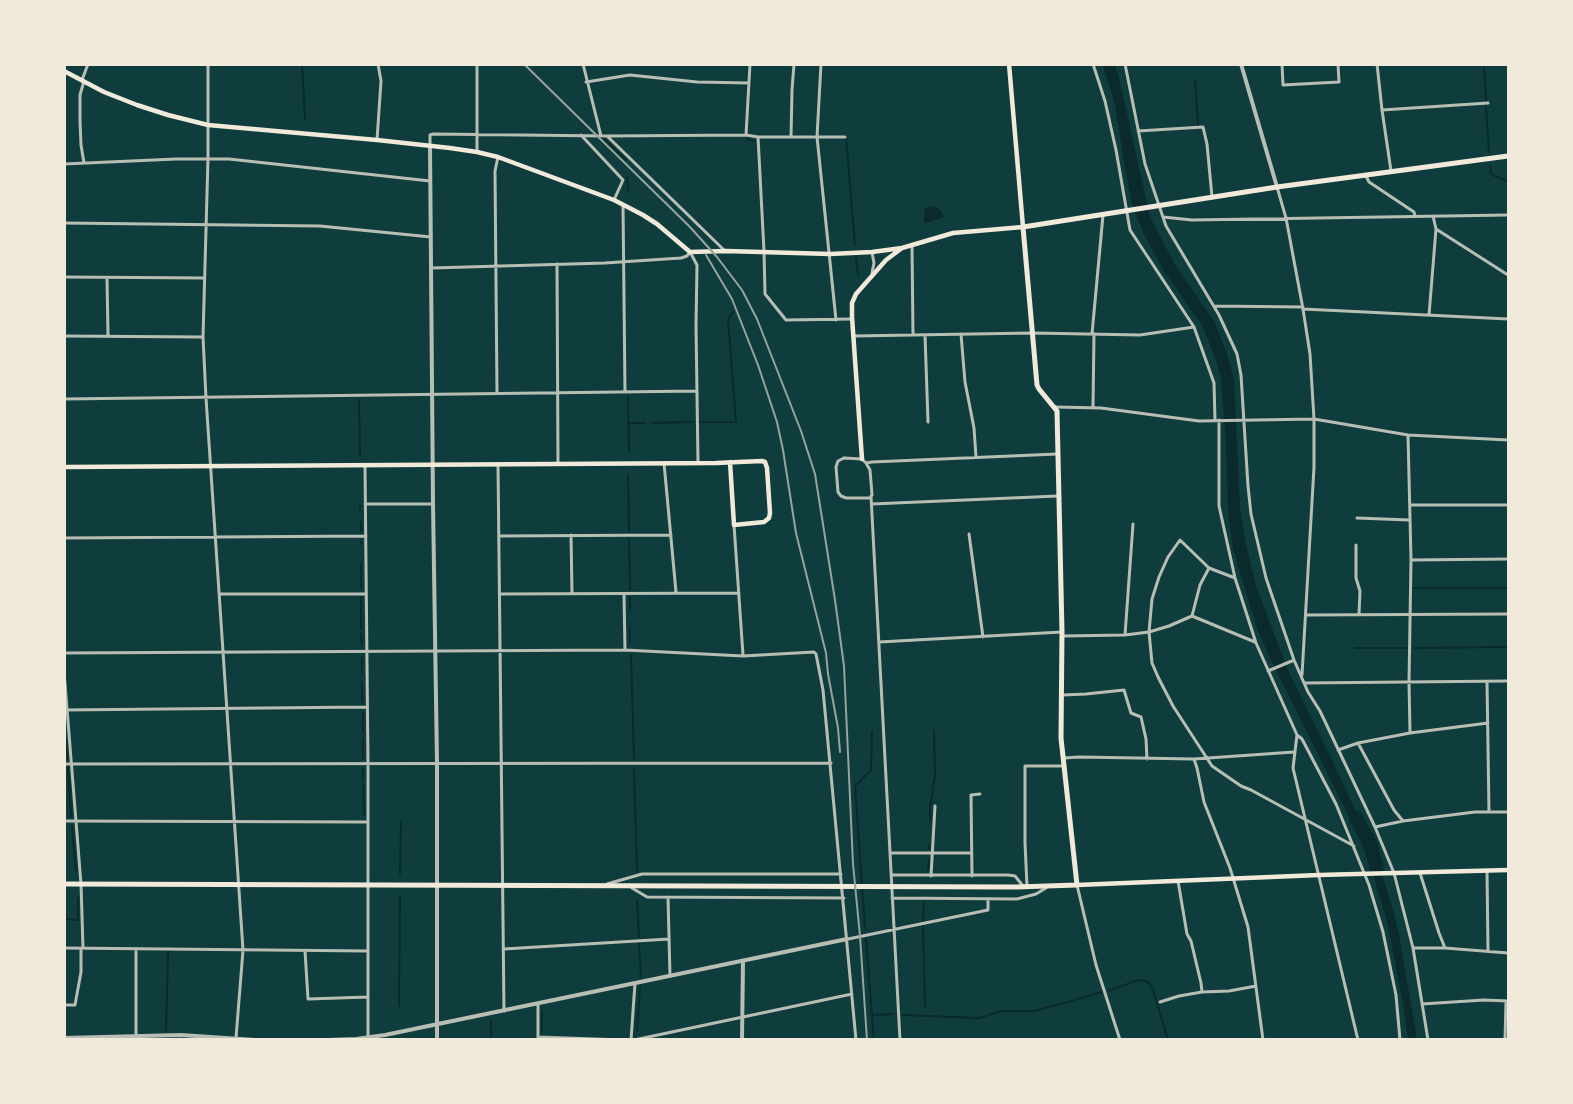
<!DOCTYPE html>
<html>
<head>
<meta charset="utf-8">
<style>
  body { margin:0 }
  #map { position:relative; width:1573px; height:1104px; overflow:hidden; background:#0f3d3e; font-family:Cabin,sans-serif }
  canvas { display:block }
  .frame { position:absolute; inset:0; border:66px solid #f1e9da; pointer-events:none }
</style>
</head>
<body>
<div id="map">
<canvas width="1573" height="1104"></canvas>
<div class="frame"></div>
</div>
<script>
const ctx = document.querySelector('canvas').getContext('2d');
ctx.lineJoin = 'round';
function fill(path, color) { ctx.fillStyle = color; ctx.fill(path, 'evenodd'); }
const poly = rows => new Path2D(rows.map(r => 'M' + r).join(''));
function trace(path, color, width, dash) { ctx.strokeStyle = color; ctx.lineWidth = width; ctx.lineCap = dash ? 'butt' : 'round'; ctx.setLineDash(dash || []); ctx.stroke(path); }
fill(poly([
  [1103,65,1115,65,1119,78,1150,217,1174,263,1215,323,1227,354,1234,380,1240,508,1245,540,1256,586,1287,668,1345,787,1382,874,1395,917,1400,940,1417,1039,1408,1039,1403,1003,1387,921,1373,874,1359,837,1271,660,1258,631,1233,549,1228,512,1226,443,1221,379,1217,363,1203,327,1164,271,1144,234,1137,217,1132,203,1124,163,1115,104],
  [933,206,937,207,941,211,944,217,926,223,924,222,924,215,925,209,927,207]
]), '#0a2a2b');
trace(poly([
  [302,64,305,120],
  [1484,64,1486,101],
  [1195,80,1198,124],
  [1486,107,1489,152],
  [602,137,626,160],
  [846,137,855,245],
  [747,139,755,141],
  [1490,166,1491,174,1508,182],
  [627,178,628,191],
  [856,258,858,275],
  [628,396,629,451],
  [359,400,360,455],
  [699,422,736,422,728,319,733,312],
  [630,423,645,423],
  [652,423,692,422],
  [628,475,629,531],
  [360,505,360,510],
  [361,522,361,532],
  [629,539,630,590],
  [361,542,361,543],
  [361,564,361,588],
  [1413,588,1508,588],
  [361,598,361,629],
  [630,598,630,610],
  [630,627,630,643],
  [361,634,362,645],
  [1355,648,1406,648],
  [1414,648,1508,647],
  [631,655,634,759],
  [362,658,362,673],
  [362,682,362,702],
  [363,713,363,733],
  [64,728,67,758],
  [363,739,363,759],
  [68,767,71,816],
  [363,769,363,779],
  [634,769,637,871],
  [363,784,364,815],
  [930,822,930,807,935,775,934,730],
  [72,826,76,872],
  [929,849,929,845],
  [928,870,929,859],
  [400,874,401,821],
  [637,900,639,937],
  [64,919,78,920,78,897],
  [923,920,924,903],
  [923,927,925,1007],
  [865,928,855,786,871,770,872,732],
  [866,939,874,1040],
  [639,944,641,977],
  [1109,991,1138,980,1144,981,1149,983,1152,987,1168,1040],
  [1078,999,1102,992],
  [399,1006,400,895],
  [542,1011,542,1032],
  [873,1015,894,1014],
  [902,1015,979,1018,1002,1011,1035,1011,1075,1000],
  [166,1031,168,952],
  [637,1031,640,987],
  [491,1040,491,1020]
]), '#0a2a2b', 2);
trace(poly([
  [1356,818,1370,843,1377,870]
]), '#0a2a2b', 14);
trace(poly([
  [208,64,208,158,203,337,206,398,243,950,236,1038],
  [583,64,601,136],
  [821,64,817,137,836,320],
  [1093,64,1105,101,1116,150,1130,230,1194,327,1214,383,1215,420],
  [1125,64,1145,164,1166,226,1219,315,1237,354,1241,375,1248,486,1251,514,1266,578,1294,660,1308,692,1320,711,1375,827,1394,873,1413,948,1428,1040],
  [1282,64,1283,85,1339,82,1338,64],
  [1377,64,1382,110,1391,171],
  [82,80,88,64],
  [84,81,80,95,80,121,81,145,84,163],
  [586,82,630,75,697,82,749,83],
  [1382,110,1488,103],
  [1138,131,1203,127,1207,144,1212,197],
  [581,135,623,180,614,200],
  [746,135,750,64],
  [607,136,724,250],
  [758,137,764,251,765,294,786,320,852,319],
  [791,137,792,90,794,64],
  [817,137,845,137],
  [377,140,381,81,378,64],
  [430,145,430,135,433,134,607,136,746,135,758,137,817,137],
  [477,152,477,64],
  [64,164,176,159,229,159,430,181],
  [1366,176,1369,182,1414,212,1415,216],
  [1277,187,1286,218,1303,309,1310,354,1314,419,1314,467,1302,675],
  [623,205,625,392],
  [1163,217,1192,220,1508,215],
  [64,223,320,226,431,237],
  [1436,229,1508,275],
  [912,245,913,335],
  [872,252,874,263,872,273],
  [557,264,558,464],
  [432,268,605,263,681,258,687,256,690,252,697,265,696,325,698,463],
  [64,277,204,278],
  [107,278,108,336],
  [1214,306,1303,307],
  [1303,309,1508,319],
  [1429,315,1436,229,1433,216],
  [961,334,965,382,974,428,976,457],
  [1092,334,1103,215],
  [925,335,928,422],
  [64,336,203,337],
  [853,336,1032,333,1140,335,1194,327],
  [497,393,495,171,498,157],
  [64,399,697,391],
  [1055,407,1101,408,1199,421,1314,419,1408,435,1508,440],
  [1093,407,1094,334],
  [1219,420,1219,506,1235,578,1256,643,1297,735,1293,768,1358,1040],
  [844,458,862,459,866,463,870,470,871,482,872,495,870,498,846,498,841,496,838,492,836,467,838,461,844,458],
  [664,463,676,592],
  [866,463,872,462,1057,454],
  [498,464,504,1011],
  [365,465,368,764,368,1037],
  [871,496,900,1040],
  [365,504,433,504],
  [872,504,1058,496],
  [1410,505,1508,505],
  [1357,518,1409,520],
  [734,525,743,655],
  [969,534,983,637],
  [571,535,572,593],
  [499,536,671,535],
  [64,538,366,536],
  [1356,545,1356,578,1360,591,1359,614],
  [1411,560,1508,559],
  [1235,578,1209,568,1180,540,1168,557,1159,577,1152,599,1149,632,1152,663,1158,677,1173,706,1212,766,1241,786,1251,790,1354,846],
  [219,594,366,594],
  [500,594,739,593],
  [624,594,625,650],
  [1306,615,1508,614],
  [1192,616,1200,585,1209,568],
  [1125,635,1133,524],
  [1062,636,1125,635,1149,632,1169,626,1192,616,1255,642],
  [879,642,1062,632],
  [64,653,625,650,743,656,814,652,816,654,823,690,856,1040],
  [64,671,81,884,83,948],
  [1268,671,1294,660],
  [1487,682,1489,812],
  [1305,683,1508,681],
  [1063,695,1086,694,1124,690,1131,713,1141,717,1146,739,1147,759],
  [64,710,367,707],
  [1410,733,1488,723],
  [1297,735,1302,739,1336,804,1369,885,1383,932,1396,995,1400,1040],
  [1338,750,1358,743],
  [1064,758,1079,757,1194,759,1294,752],
  [1194,759,1197,768,1204,802,1230,868,1248,927,1263,1040],
  [64,764,831,763],
  [64,821,367,822],
  [1403,821,1394,810,1358,743,1410,733,1409,682,1411,560,1408,435],
  [1375,827,1403,821,1475,812,1508,812],
  [890,853,971,853],
  [1487,871,1488,951],
  [1420,873,1439,933,1445,948],
  [891,875,1008,875,1015,876,1023,886],
  [931,876,935,806],
  [972,876,971,795,980,794],
  [1178,881,1187,934,1191,941,1201,983,1202,992],
  [607,884,642,874,841,874],
  [1077,885,1096,965,1120,1040],
  [1027,886,1025,843,1025,766,1064,766],
  [632,888,647,897,844,898],
  [668,897,670,976],
  [892,898,1017,899,1036,894,1046,888],
  [848,939,988,910,988,899],
  [64,948,368,951],
  [1413,948,1445,948,1508,953],
  [136,949,136,1036],
  [504,949,669,939],
  [305,951,308,999,368,997],
  [1160,1002,1179,996,1202,992,1229,991,1256,986],
  [1422,1004,1484,1000,1508,1001],
  [64,1005,75,1005,81,972,81,949],
  [538,1037,623,1040],
  [538,1040,538,1004],
  [631,1040,635,983],
  [634,1040,852,994],
  [1505,1040,1506,1001]
]), '#b8beb3', 3);
trace(poly([
  [1241,64,1277,187],
  [430,146,433,504,437,763,437,1040],
  [64,1038,181,1035,255,1040],
  [328,1040,356,1039,385,1035,847,939],
  [742,1040,743,961]
]), '#b8beb3', 4);
trace(poly([
  [64,71,104,92,137,105,168,115,208,125,377,140,450,148,477,152,498,157,614,200,643,215,657,224,690,252,726,251,830,254,872,252,902,248],
  [862,459,852,317,852,303,856,294,886,260,902,248,953,233,1023,227,1009,64],
  [64,467,716,463,762,461,765,462,767,468,770,513,769,518,764,522,734,525,730,462],
  [1077,885,1319,875,1508,870]
]), '#f1e9da', 4.5);
trace(poly([
  [64,884,1016,887,1077,885,1061,738,1062,632,1057,411,1039,389,1037,385,1023,227,1277,187,1508,156]
]), '#f1e9da', 5);
trace(poly([
  [524,64,690,227,717,257,742,290,757,319,801,431,815,474,835,600,844,666,853,864,860,936,867,1040],
  [706,255,732,299,758,365,777,422,783,450,796,533,826,653,828,674,838,728,840,752]
]), '#97a49c', 2);
</script>
</body>
</html>
